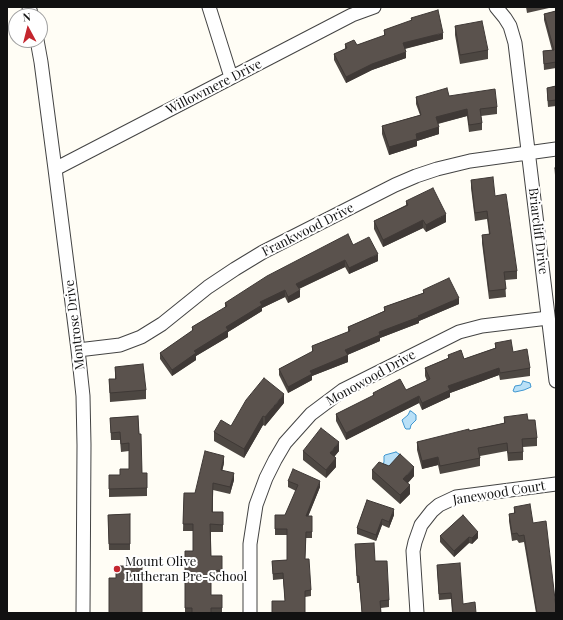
<!DOCTYPE html>
<html>
<head>
<meta charset="utf-8">
<style>
  body { margin:0 }
  #map { position:relative; width:563px; height:620px; overflow:hidden; background:#fffdf5; font-family:"Playfair Display",serif }
  canvas { display:block }
  .frame { position:absolute; inset:0; border:8px solid #111; pointer-events:none }
  .north { position:absolute; left:8px; top:8px; width:40px; height:40px; box-sizing:border-box; background:#fff; border:1px solid #a0a0a0; border-radius:50%; rotate:353deg; font-size:11px; font-weight:700; line-height:16px; text-align:center; color:#111 }
  .north::after { content:''; display:block; margin:auto; width:14px; height:18px; background:#c4262e; clip-path:polygon(50% 0,100% 100%,50% 72%,0 100%) }
</style>
</head>
<body>
<div id="map">
<canvas width="563" height="620"></canvas>
<div class="frame"></div>
<div class="north">N</div>
</div>
<script>
const ctx = document.querySelector('canvas').getContext('2d');
ctx.lineJoin = 'round';
function fill(path, color) { ctx.fillStyle = color; ctx.fill(path, 'evenodd'); }
const poly = rows => new Path2D(rows.map(r => 'M' + r).join(''));
function trace(path, color, width, dash) { ctx.strokeStyle = color; ctx.lineWidth = width; ctx.lineCap = dash ? 'butt' : 'round'; ctx.setLineDash(dash || []); ctx.stroke(path); }
function drawText(font, color, halo, rows, align = 'center') {
  ctx.font = font + ' "Playfair Display",serif'; ctx.lineWidth = 4; ctx.setLineDash([]); ctx.textBaseline = 'middle'; ctx.strokeStyle = halo; ctx.fillStyle = color; for (const [text, x, y, turn = 0] of rows) {
    ctx.save(); ctx.translate(x, y); ctx.rotate((+turn || 0) * Math.PI / 180); ctx.textAlign = isNaN(turn) ? turn : align; if (halo) ctx.strokeText(text, 0, 0); ctx.fillText(text, 0, 0); ctx.restore();
  }
}
const water = poly([
  [523,381,530,383,531,387,524,390,515,392,513,391,515,386,521,385,523,381],
  [410,411,411,411,416,415,416,420,411,425,410,429,406,429,405,428,402,420,408,415,410,411],
  [396,452,399,454,400,458,390,468,383,464,384,462,384,456,385,455,396,452]
]);
fill(water, '#b9e0f7');
trace(water, '#3f96cf', 1);
const street = poly([
  [29,7,32,16],
  [209,7,231,77],
  [496,7,505,18,510,26,515,43,556,381],
  [37,40,41,62,55,169,78,350,83,396,84,445,83,613],
  [55,169,352,15,374,7],
  [78,350,120,345,141,337,162,324,208,287,235,269,263,252,395,185,416,176,437,169,470,161,556,149],
  [250,613,250,544,256,505,266,478,275,460,285,443,311,414,343,390,459,332,482,326,548,318],
  [417,613,413,551,415,542,421,525,432,511,439,505,456,497,556,484]
]);
trace(street, '#444', 15);
trace(street, '#fff', 13);
fill(poly([
  [526,7,549,7,549,8,527,13],
  [556,11,556,68,544,70,543,51,552,50,544,20,544,14],
  [411,18,443,39,405,49,406,58,372,70,346,83,334,60,334,54,345,49,345,44,357,45,384,36,384,30,411,21],
  [455,26,488,50,488,59,460,64,455,35],
  [556,86,556,106,548,107,547,94,547,88],
  [449,96,497,107,497,114,481,116,482,123,482,130,469,132,467,116,438,124,439,134,417,141,417,146,389,155,382,134,382,126,420,115,416,104,416,97],
  [555,168,556,168,556,189,555,176],
  [471,180,495,196,517,271,517,279,505,280,506,297,489,299,482,243,482,235,489,234,487,219,475,221,471,188],
  [406,201,446,222,426,232,423,228,383,247,374,229,374,221,406,205],
  [353,245,378,261,349,274,345,267,299,289,300,297,288,303,285,297,262,308,262,311,228,332,228,337,196,356,196,360,172,376,160,359,160,353,192,331,192,327,225,308,225,303],
  [423,290,459,304,419,321,419,323,380,338,380,341,347,355,348,362,312,376,312,380,288,393,279,375,279,369,312,352,312,346,348,332,348,327,384,311,384,307,423,293],
  [495,343,513,352,530,368,530,376,500,380,499,375,450,393,450,397,422,410,419,403,346,440,336,421,336,414,373,396,373,393,406,390,427,381,425,376,425,368,448,358,448,355,464,359,495,348],
  [115,367,146,390,146,399,110,402,109,379,115,379],
  [284,403,265,426,263,425,244,458,214,441,214,432,231,426],
  [138,416,142,473,147,473,147,496,109,497,109,475,120,475,129,469,129,451,121,452,120,440,111,440,110,418],
  [504,417,528,420,537,438,537,446,523,447,523,460,508,461,507,451,480,456,480,466,440,474,438,465,422,469,417,450,417,442,504,423],
  [303,451,339,451,334,457,336,467,326,478,303,460],
  [224,463,222,470,234,480,230,494,213,490,213,512,223,512,223,532,211,532,211,556,222,556,222,578,211,578,211,595,222,595,222,613,185,613,185,551,193,551,193,531,183,531,184,493,195,493],
  [372,470,414,476,408,483,410,494,400,504,372,479],
  [288,481,320,487,308,516,312,516,312,538,306,538,305,559,311,590,311,596,305,597,285,601,283,579,273,580,272,561,287,560,287,535,275,535,275,515,285,515,296,491,288,487],
  [367,500,394,515,389,528,382,525,376,541,357,534,357,528],
  [514,507,533,523,556,613,536,613,524,542,519,543,517,540,512,541,509,521,509,514,514,513],
  [130,514,130,550,109,550,108,515],
  [463,515,478,538,472,544,469,543,454,557,440,542,440,536],
  [355,544,375,561,389,600,389,607,381,608,381,613,362,613,359,583,357,583],
  [437,565,463,604,476,613,452,613,451,599,439,600]
]), '#4d4742');
fill(poly([
  [443,33,443,39,403,49,403,43],
  [406,52,406,58,372,70,346,83,346,77,372,64],
  [467,109,467,116,436,124,436,117],
  [439,127,439,134,417,141,417,146,389,155,389,147,416,134],
  [446,214,446,222,426,232,426,225],
  [423,220,423,228,383,247,383,240],
  [378,254,378,261,349,274,349,268],
  [345,260,345,267,296,290,296,284],
  [285,290,285,297,262,308,262,311,228,332,228,337,196,356,196,360,172,376,172,370,194,351,260,302],
  [300,290,300,297,288,303,288,297],
  [459,298,459,304,419,321,419,323,380,338,380,341,345,356,345,350,379,332],
  [348,355,348,362,312,376,312,380,288,393,288,387,310,371],
  [499,368,499,375,450,393,450,397,422,410,422,403,448,386],
  [284,394,284,403,265,426,265,417],
  [419,396,419,403,346,440,346,433],
  [263,416,263,425,244,458,244,449],
  [339,442,339,451,330,462,330,453],
  [224,456,224,463,221,477,221,470],
  [438,457,438,465,422,469,422,461],
  [336,458,336,467,326,478,326,470],
  [414,467,414,476,403,488,403,479],
  [234,473,234,480,230,494,230,487],
  [320,481,320,487,306,522,306,516],
  [410,485,410,494,400,504,400,495],
  [394,509,394,515,389,528,389,522],
  [382,519,382,525,376,541,376,535],
  [478,532,478,538,472,544,472,538],
  [469,537,469,543,454,557,454,551]
]), '#3f3936');
const building = poly([
  [438,10,443,33,403,43,406,52,372,64,346,77,334,54,347,48,345,44,354,40,357,45,385,35,384,30,412,20,411,18,438,10],
  [556,11,556,62,544,64,543,51,554,50,544,14,556,11],
  [482,21,488,50,460,55,455,26,482,21],
  [556,86,556,100,548,101,547,88,556,86],
  [447,88,449,96,495,89,497,107,480,109,482,123,469,125,467,109,436,117,439,127,416,134,417,139,389,147,382,126,421,115,416,97,447,88],
  [555,168,556,168,556,182,555,168],
  [493,177,495,196,506,194,517,271,504,272,506,289,489,291,482,235,490,234,487,211,475,213,471,180,493,177],
  [433,188,446,214,426,225,423,220,383,240,374,221,408,205,406,201,433,188],
  [348,234,353,245,369,237,378,254,349,268,345,260,296,284,300,290,288,297,285,290,260,302,262,305,226,327,228,330,194,351,196,353,172,370,160,353,193,330,192,327,227,306,225,303,267,276,348,234],
  [449,278,459,298,418,316,419,317,379,332,380,335,345,350,348,355,310,371,312,374,288,387,279,369,313,351,312,346,350,331,348,327,385,311,384,307,424,293,423,290,449,278],
  [511,340,513,352,527,349,530,368,500,373,499,368,448,386,450,390,422,403,419,396,346,433,336,414,374,395,373,393,400,379,406,390,430,379,425,368,449,358,448,355,461,350,464,359,496,348,495,343,511,340],
  [143,364,146,390,110,393,109,379,116,379,115,367,143,364],
  [264,378,284,394,265,417,263,416,244,449,214,432,221,420,231,426,246,400,264,378],
  [527,414,528,420,535,420,537,438,522,439,523,452,508,453,507,443,478,448,480,458,440,466,438,457,422,461,417,442,469,429,469,431,505,423,504,417,527,414],
  [138,416,139,434,141,434,142,473,147,473,147,488,109,489,109,475,120,475,120,469,129,469,129,443,121,444,120,432,111,433,110,418,138,416],
  [321,428,339,442,330,453,336,458,326,470,303,451,321,428],
  [205,451,224,456,221,470,234,473,230,487,213,483,212,512,223,512,223,525,210,524,211,556,222,556,222,570,211,571,211,595,222,595,222,608,211,608,211,613,192,613,192,608,185,608,185,551,193,551,193,524,183,524,184,493,195,493,205,451],
  [400,454,414,467,403,479,410,485,400,495,372,470,379,462,389,466,400,454],
  [293,469,320,481,306,516,312,516,312,532,306,532,305,559,309,559,311,590,305,591,305,613,272,613,272,601,285,601,283,573,273,574,272,561,287,560,287,529,275,529,275,515,285,515,298,485,288,481,293,469],
  [367,500,394,509,389,522,382,519,376,535,357,528,367,500],
  [530,504,533,523,546,521,556,608,556,613,537,613,524,535,519,536,517,533,512,534,509,514,515,513,514,507,530,504],
  [130,514,130,544,109,544,108,515,130,514],
  [463,515,478,532,472,538,469,537,454,551,440,536,463,515],
  [374,543,375,561,387,561,389,600,380,601,381,613,362,613,359,576,357,576,355,544,374,543],
  [460,563,463,604,475,602,476,613,453,613,451,593,439,594,437,565,460,563],
  [116,566,142,566,142,613,109,613,109,578,116,578,116,566]
]);
fill(building, '#5a524d');
trace(building, '#3f3936', 1);
for (const [x, y, r, color] of [
  [117,569,4,"#c4262e"]
]) { const dot = new Path2D(); dot.arc(x, y, r, 0, 2 * Math.PI); ctx.fillStyle = color; ctx.fill(dot); trace(dot, '#fff', 1.5); }
drawText('13px', '#111', '#fff', [
  ["Willowmere Drive",214,87,-27],
  ["Frankwood Drive",308,230,-27],
  ["Briarcliff Drive",538,231,83],
  ["Montrose Drive",75,325,-97],
  ["Monowood Drive",371,378,-29],
  ["Janewood Court",499,493,-9]
]);
drawText('13px', '#111', '#fff', [
  ["Mount Olive",125,562],
  ["Lutheran Pre-School",125,577]
], 'left');
</script>
</body>
</html>
